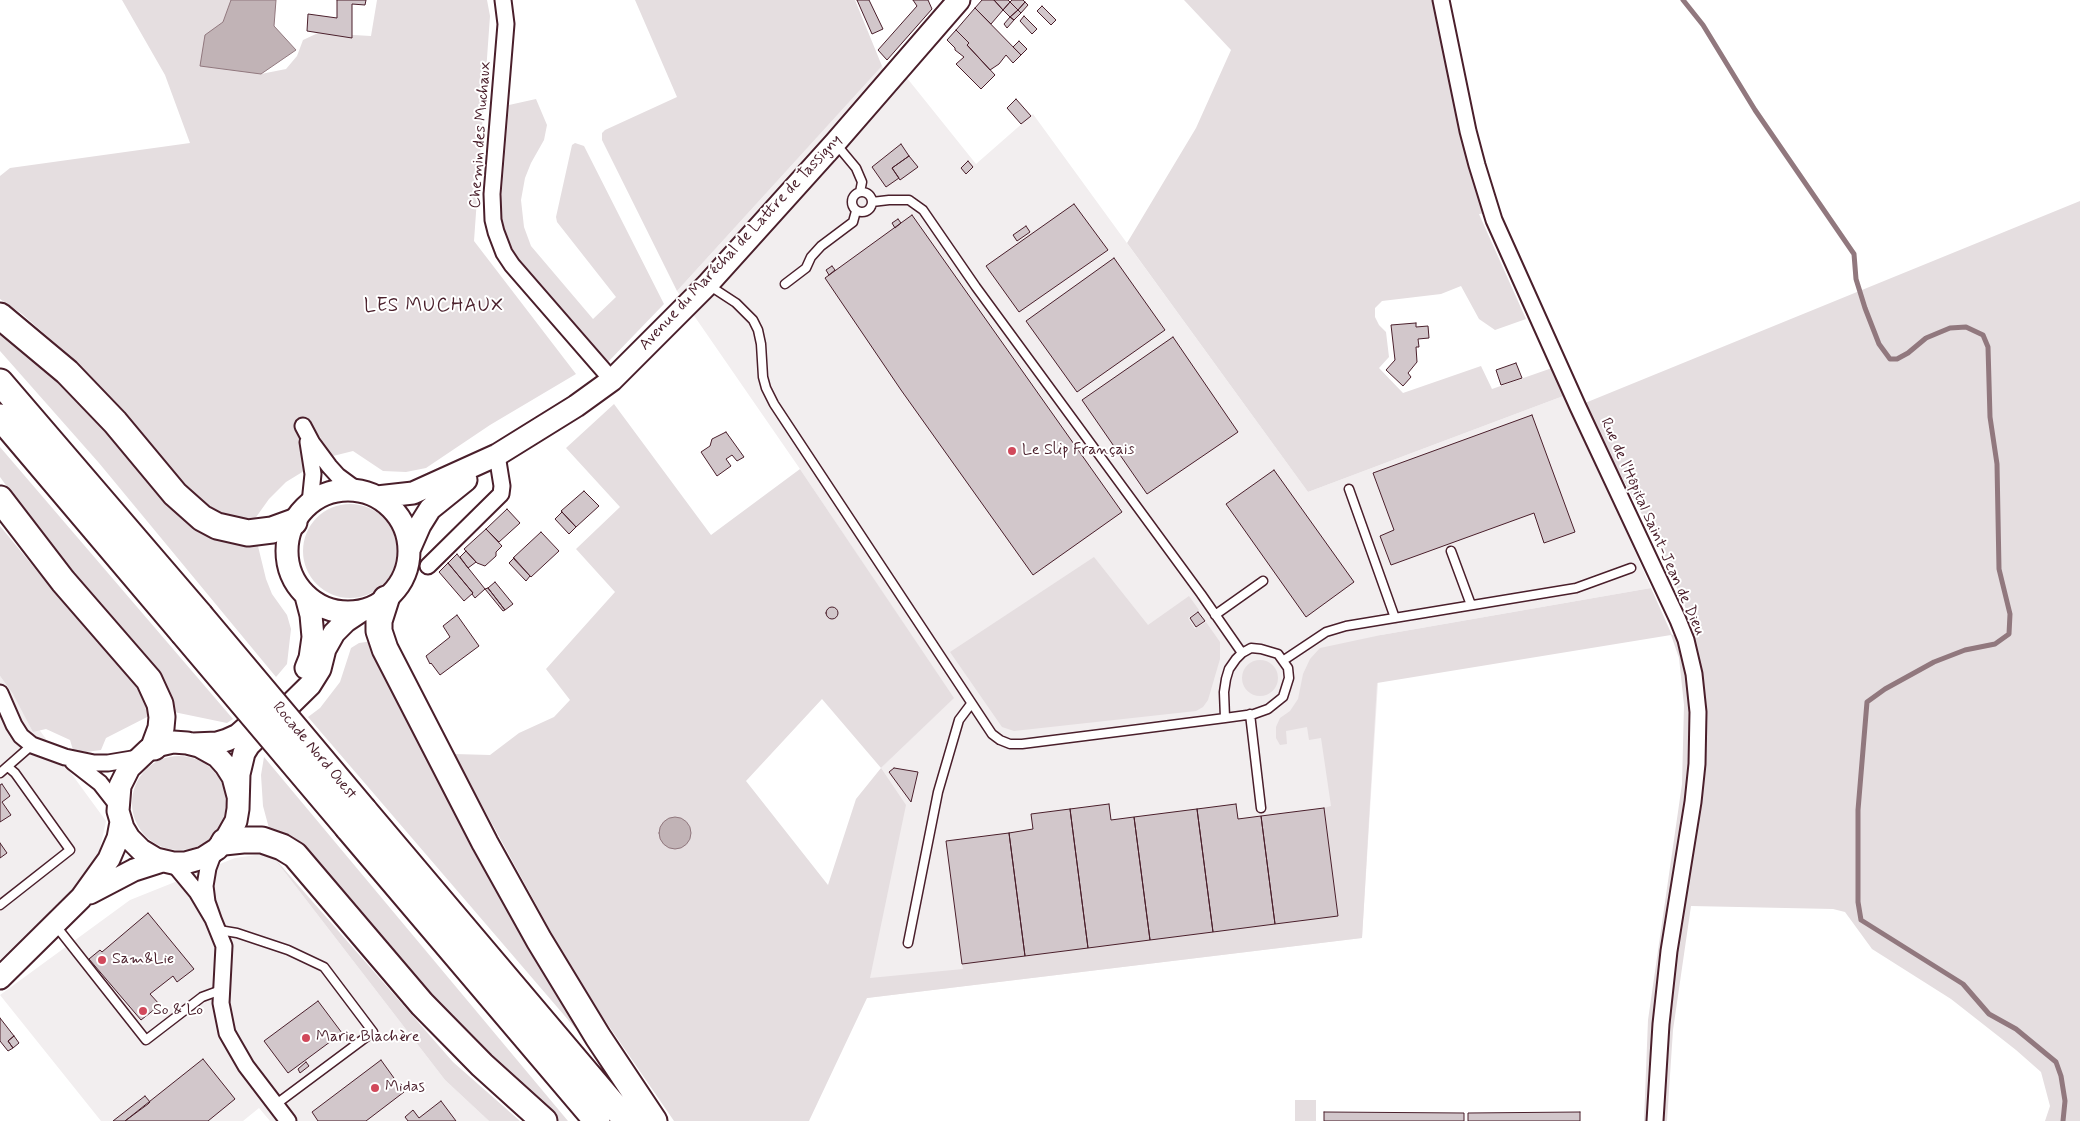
<!DOCTYPE html>
<html>
<head>
<meta charset="utf-8">
<style>
  body { margin:0 }
  canvas { display:block; background:#fff }
</style>
</head>
<body>
<canvas width="2080" height="1121"></canvas>
<script>
const ctx = document.querySelector('canvas').getContext('2d');
ctx.lineJoin = 'round';
function fill(path, color) { ctx.fillStyle = color; ctx.fill(path, 'evenodd'); }
const poly = rows => new Path2D(rows.map(r => 'M' + r).join(''));
function trace(path, color, width, dash) { ctx.strokeStyle = color; ctx.lineWidth = width; ctx.lineCap = dash ? 'butt' : 'round'; ctx.setLineDash(dash || []); ctx.stroke(path); }
function drawText(font, color, halo, rows, align = 'center') {
  ctx.font = font + ' Mynerve,sans-serif'; ctx.lineWidth = 4; ctx.setLineDash([]); ctx.textBaseline = 'middle'; ctx.strokeStyle = halo; ctx.fillStyle = color; for (const [text, x, y, turn = 0] of rows) {
    ctx.save(); ctx.translate(x, y); ctx.rotate((+turn || 0) * Math.PI / 180); ctx.textAlign = isNaN(turn) ? turn : align; if (halo) ctx.strokeText(text, 0, 0); ctx.fillText(text, 0, 0); ctx.restore();
  }
}
fill(poly([
  [882,66,896,92,907,78,976,164,1033,114,1308,492,1566,395,1651,588,1381,635,1362,938,867,998,881,768,953,698,800,469,677,291],
  [0,676,106,821,95,871,0,960],
  [270,853,445,1080,489,1121,270,1121,259,1108,243,1121,101,1121,0,995,130,900,235,858]
]), '#f2eeef');
fill(poly([
  [122,0,231,0,223,22,205,36,261,74,286,69,297,56,303,40,318,33,371,36,377,0,487,0,490,16,474,241,576,374,490,425,426,468,406,472,383,471,353,451,333,456,308,420,298,429,303,449,304,471,286,482,269,499,254,520,232,518,208,508,189,489,102,390,65,352,22,314,0,299,0,176,10,168,190,143,165,75],
  [635,0,855,0,882,66,677,291,602,140,602,133,605,130,677,97],
  [1184,0,1449,0,1476,150,1499,212,1479,214,1526,319,1495,330,1479,319,1461,286,1441,294,1382,301,1375,308,1375,317,1379,325,1386,332,1389,357,1379,368,1403,393,1481,366,1492,389,1552,368,1566,395,1308,492,1127,243,1196,128,1231,50],
  [536,99,547,125,544,140,531,163,525,178,521,200,524,227,531,246,593,319,616,297,557,222,556,217,572,145,575,143,584,146,664,304,608,362,596,353,509,249,499,226,509,105],
  [2080,201,2080,1121,2045,1121,2050,1106,2041,1072,2016,1050,1951,999,1872,949,1845,912,1833,909,1691,906,1673,1030,1667,1121,1644,1121,1648,1020,1682,784,1684,705,1679,658,1671,635,1377,683,1362,938,867,998,809,1121,674,1121,604,1019,562,952,454,754,490,755,519,733,554,717,570,700,546,669,615,592,576,549,620,507,566,448,614,404,711,535,800,469,954,698,881,768,906,805,870,978,963,969,962,964,1338,916,1324,808,1331,806,1321,738,1309,740,1307,727,1286,731,1287,744,1280,745,1276,738,1276,727,1280,718,1290,711,1298,699,1303,674,1310,659,1320,648,1381,635,1651,588,1672,635,1694,631,1684,604,1653,535,1620,474,1585,403],
  [822,699,881,768,856,799,828,885,746,781],
  [0,327,67,385,182,515,206,535,226,542,257,542,266,579,272,594,287,615,291,629,287,664,276,677,99,463,0,351],
  [0,447,233,719,227,723,169,711,0,477],
  '303 551a47 47 0 1 1 94 0a47 47 0 1 1-94 0Z',
  [0,526,42,577,134,678,153,714,106,738,101,750,86,752,73,750,70,740,46,729,33,732,13,694,0,676],
  [1094,557,1148,625,1189,596,1199,610,1188,618,1195,629,1206,622,1220,642,1220,659,1208,700,1203,707,1196,711,1014,731,1002,727,950,652],
  [373,641,588,1043,308,717,320,708,340,682,351,648,359,643],
  '1242 678a18 18 0 1 1 36 0a18 18 0 1 1-36 0Z',
  '132 803a47 47 0 1 1 94 0a47 47 0 1 1-94 0Z',
  [264,757,568,1121,559,1121,486,1056,270,832,263,806,261,775],
  [270,853,453,1062,520,1121,489,1121,445,1080],
  [1295,1100,1316,1100,1316,1121,1295,1121]
]), '#e5dee0');
const water = poly([
  [231,0,276,0,274,26,296,50,261,74,200,66,205,35,223,22,231,0],
  '659 833a16 16 0 1 1 32 0a16 16 0 1 1-32 0Z'
]);
fill(water, '#c1b3b6');
trace(water, '#91787e', 1);
trace(poly([
  [1683,0,1703,25,1755,110,1854,254,1856,279,1865,308,1879,344,1890,359,1897,359,1908,353,1926,338,1950,328,1966,327,1983,335,1988,347,1990,417,1997,464,1999,569,2010,614,2009,634,1995,644,1965,650,1934,662,1885,689,1867,702,1858,810,1858,902,1861,920,1963,984,1989,1014,2016,1029,2056,1062,2061,1076,2065,1101,2063,1121]
]), '#91787e', 5);
const building = poly([
  [337,0,366,0,365,5,352,4,352,38,307,31,308,14,337,18,337,0],
  [857,0,869,0,883,29,872,34,857,0],
  [913,0,928,0,932,9,887,60,878,50,917,6,913,0],
  [994,0,1008,0,1010,2,1003,10,994,0],
  [994,0,1003,10,991,24,975,8,982,0,994,0],
  [1012,0,1023,0,1025,2,1018,10,1010,2,1012,0],
  [1010,2,1018,10,1010,17,1003,10,1010,2],
  [1025,2,1028,5,1021,13,1018,10,1025,2],
  [1042,6,1056,20,1051,25,1037,11,1042,6],
  [975,8,1021,55,1013,63,1006,55,999,64,990,70,967,45,969,43,956,30,975,8],
  [1018,10,1021,13,1014,20,1010,17,1018,10],
  [1024,16,1037,29,1032,34,1020,21,1024,16],
  [1010,17,1014,20,1007,28,1004,24,1010,17],
  [956,30,969,43,967,45,995,75,981,89,956,64,964,57,955,50,955,48,947,40,956,30],
  [1019,41,1027,49,1021,55,1013,47,1019,41],
  [1016,99,1031,116,1021,124,1007,108,1016,99],
  [901,144,909,156,892,168,899,178,886,187,872,167,901,144],
  [909,156,918,167,900,180,892,168,909,156],
  [968,161,973,167,966,174,961,168,968,161],
  [1074,204,1108,250,1019,312,986,266,1074,204],
  [912,215,1122,512,1033,575,901,390,825,278,912,215],
  [898,219,901,223,895,228,892,223,898,219],
  [1026,226,1030,232,1017,241,1013,235,1026,226],
  [1114,258,1165,330,1077,392,1026,321,1114,258],
  [832,266,835,270,829,275,826,270,832,266],
  [1416,323,1416,327,1428,326,1429,338,1418,339,1419,347,1416,347,1417,362,1408,373,1411,377,1403,386,1386,370,1395,360,1391,325,1416,323],
  [1173,337,1238,432,1147,494,1082,400,1173,337],
  [1516,363,1522,378,1501,385,1496,370,1516,363],
  [1532,415,1575,532,1544,543,1534,513,1391,565,1380,536,1394,530,1373,473,1532,415],
  [726,432,744,457,737,461,732,455,726,459,731,466,717,476,701,452,710,446,712,439,726,432],
  [1274,470,1354,582,1306,617,1226,504,1274,470],
  [584,491,599,506,576,527,561,511,584,491],
  [507,509,520,523,499,542,486,529,507,509],
  [562,512,576,527,569,534,555,519,562,512],
  [486,529,502,546,496,552,496,556,485,566,477,563,464,549,486,529],
  [541,532,559,551,531,577,513,558,541,532],
  [466,551,476,562,468,568,460,557,466,551],
  [457,554,485,589,475,598,472,594,473,593,448,563,457,554],
  [514,558,530,576,526,581,509,563,514,558],
  [448,563,473,593,464,601,439,572,448,563],
  [495,582,513,604,505,610,488,588,495,582],
  [488,588,505,610,503,611,485,589,488,588],
  '826 613a6 6 0 1 1 12 0a6 6 0 1 1-12 0Z',
  [1198,612,1205,621,1196,627,1190,618,1198,612],
  [457,615,479,646,440,675,431,663,430,664,426,656,450,637,443,626,457,615],
  [894,768,918,772,911,802,889,772,894,768],
  [2,784,10,796,2,802,11,815,0,822,0,785,2,784],
  [1109,804,1111,820,1134,817,1150,940,1088,948,1070,809,1109,804],
  [1236,804,1238,819,1261,816,1275,924,1213,932,1197,809,1236,804],
  [1324,808,1338,916,1275,924,1261,816,1324,808],
  [1070,809,1088,948,1025,956,1009,833,1033,829,1031,814,1070,809],
  [1197,809,1213,932,1150,940,1134,817,1197,809],
  [1009,833,1025,956,962,964,946,841,1009,833],
  [0,843,7,853,0,858,0,843],
  [148,913,194,969,177,982,173,976,150,994,160,1005,141,1020,89,959,100,950,102,952,148,913],
  [318,1001,342,1033,288,1073,264,1041,318,1001],
  [0,1018,14,1036,8,1041,13,1048,8,1051,0,1041,0,1018],
  [14,1036,19,1043,13,1048,8,1041,14,1036],
  [203,1059,235,1099,208,1121,125,1121,203,1059],
  [381,1060,404,1092,366,1121,318,1121,312,1112,381,1060],
  [306,1062,309,1066,300,1073,298,1069,306,1062],
  [145,1096,150,1102,148,1104,125,1121,113,1121,145,1096],
  [441,1101,456,1121,408,1121,405,1117,413,1110,419,1118,441,1101],
  [1324,1112,1464,1113,1464,1121,1324,1121,1324,1112],
  [1580,1112,1580,1121,1468,1121,1468,1113,1580,1112]
]);
fill(building, '#d2c7cb');
trace(building, '#4a1f2b', 1);
const service = poly([
  [836,144,856,168,862,182,860,192],
  '852 202a10 10 0 1 1 20 0a10 10 0 1 1-20 0Z',
  [872,202,889,200,909,200,923,210,976,287,1201,594,1242,653],
  [785,284,806,268,811,257,821,246,853,222,856,211],
  [710,286,736,303,753,320,758,330,761,344,763,377,766,388,774,404,992,734,1000,740,1010,744,1022,744,1140,729,1225,718,1254,714,1268,709,1283,697,1289,678,1288,668,1278,654,1261,649,1251,648,1242,653,1236,659,1229,669,1226,679,1224,692,1225,718],
  [1349,489,1395,618],
  [1451,551,1471,605],
  [1215,615,1263,581],
  [1284,660,1326,632,1346,626,1576,588,1631,568],
  [1250,714,1261,808],
  [0,773,32,745],
  [0,905,70,850,15,773,8,767],
  [56,926,146,1040,202,997,221,990],
  [219,930,237,933,288,950,324,967,373,1032,275,1105],
  [908,943,938,792,959,720,971,704]
]);
const minor = poly([
  [503,0,506,24,492,194,493,220,496,232,504,253,512,265,612,380],
  [1441,0,1468,131,1477,165,1494,220,1578,407,1678,620,1686,640,1694,674,1698,712,1697,764,1693,802,1669,951,1661,1024,1655,1121],
  [303,426,312,443,329,466,338,476,357,490],
  [308,442,313,474,310,503],
  [428,566,501,494,502,486,497,455],
  [0,693,14,725,21,736,32,745,65,757,94,763,108,763,138,758],
  [73,762,100,783,118,806],
  [173,863,197,892,213,919,207,902,205,886,208,868,214,852],
  [213,919,224,946,221,1003,227,1033,246,1066,288,1121]
]);
const secondary = poly([
  '287 551a61 61 0 1 1 122 0a61 61 0 1 1-122 0Z',
  [377,497,413,493,497,455,576,406,612,380,707,285,835,143,959,0],
  [409,550,420,525,430,509,466,480],
  [306,596,311,615,313,637,310,658,306,668],
  [193,744,217,743,227,740,238,735,263,713],
  [238,796,233,777,226,766,217,756,199,746,187,743,173,742,160,745,148,750,129,768,120,786,118,811,123,828,129,838,141,850,156,859,173,863,185,863,203,858,217,849,227,837,236,821,238,809,239,774,244,753,249,745,310,685,320,669,325,649,334,633,346,621,361,611],
  [90,893,134,870,162,861],
  [0,978,81,898,109,859,118,838,121,822]
]);
const trunk = poly([
  [0,316,67,372,115,422,175,494,202,518,217,526,248,533,272,530,294,522],
  [0,382,200,615],
  [0,417,183,633],
  [0,499,63,581,149,680,160,704,162,717,161,728,154,747],
  [386,599,379,621,379,631,385,649,485,843,539,940,598,1037,654,1121],
  [364,810,627,1121],
  [348,828,597,1121],
  [224,842,243,840,262,840,282,847,295,855,422,1004,482,1065,544,1121]
]);
trace(service, '#4a1f2b', 11);
trace(minor, '#4a1f2b', 19);
trace(secondary, '#4a1f2b', 25);
trace(trunk, '#4a1f2b', 29);
trace(service, '#fff', 8);
trace(minor, '#fff', 15);
trace(secondary, '#fff', 21);
trace(trunk, '#fff', 25);
const trunkBridge = poly([
  [200,615,364,810],
  [183,633,348,828]
]);
trace(trunkBridge, '#4a1f2b', 29, []);
trace(trunkBridge, '#fff', 25);
for (const [x, y, r, color] of [
  [1012,451,5,"#d1495b"],
  [102,960,5,"#d1495b"],
  [143,1011,5,"#d1495b"],
  [306,1038,5,"#d1495b"],
  [375,1088,5,"#d1495b"]
]) { const dot = new Path2D(); dot.arc(x, y, r, 0, 2 * Math.PI); ctx.fillStyle = color; ctx.fill(dot); trace(dot, '#fff', 2); }
drawText('16px', '#4a1f2b', '#fff', [
  ["Chemin des Muchaux",481,135,-86],
  ["Avenue du Maréchal de Lattre de Tassigny",741,243,-47],
  ["Rue de l'Hôpital Saint-Jean de Dieu",1652,527,66],
  ["Rocade Nord Ouest",314,751,50]
]);
drawText('16px', '#4a1f2b', '#fff', [
  ["Le Slip Français",1022,451],
  ["Sam&Lie",112,960],
  ["So & Lo",153,1011],
  ["Marie Blachère",316,1038],
  ["Midas",385,1088]
], 'left');
ctx.letterSpacing = '1px';
drawText('19px', '#4a1f2b', '#fff', [
  ["LES MUCHAUX",434,307]
]);
ctx.letterSpacing = '0px';
</script>
</body>
</html>
